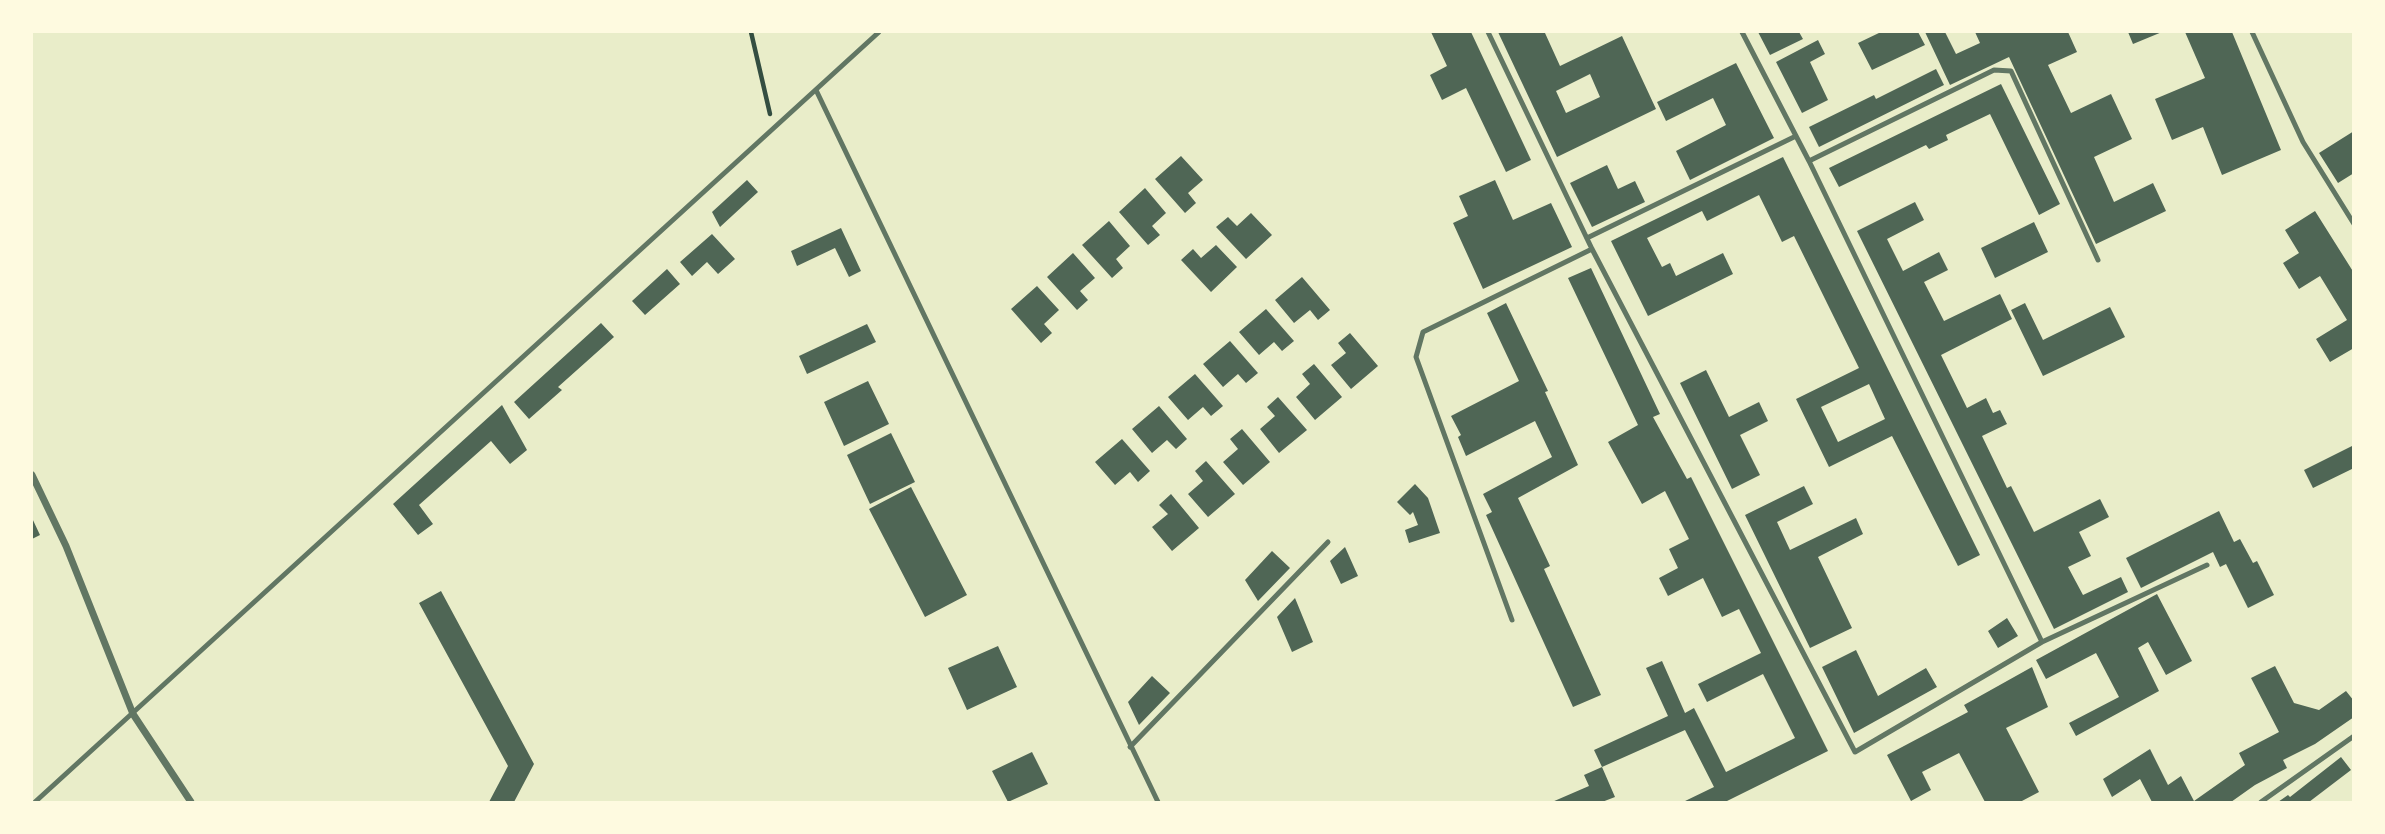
<!DOCTYPE html>
<html>
<head>
<meta charset="utf-8">
<style>
  body { margin:0 }
  #map { position:relative; width:2385px; height:834px; overflow:hidden; background:#e9edc9; font-family:Manrope,sans-serif }
  canvas { display:block }
  .frame { position:absolute; inset:0; border:33px solid #fefae0; pointer-events:none }
</style>
</head>
<body>
<div id="map">
<canvas width="2385" height="834"></canvas>
<div class="frame"></div>
</div>
<script>
const ctx = document.querySelector('canvas').getContext('2d');
ctx.lineJoin = 'round';
function fill(path, color) { ctx.fillStyle = color; ctx.fill(path, 'evenodd'); }
const poly = rows => new Path2D(rows.map(r => 'M' + r).join(''));
function trace(path, color, width, dash) { ctx.strokeStyle = color; ctx.lineWidth = width; ctx.lineCap = dash ? 'butt' : 'round'; ctx.setLineDash(dash || []); ctx.stroke(path); }
fill(poly([
  [1431,32,1471,32,1531,160,1506,172,1466,88,1442,100,1430,75,1447,66],
  [1498,32,1549,32,1545,33,1560,66,1622,36,1656,109,1557,157],
  [1590,74,1600,97,1566,113,1556,91],
  [1758,32,1799,32,1803,39,1770,55],
  [1881,32,1918,32,1925,45,1872,70,1858,43],
  [1925,32,1945,32,1956,54,1980,43,1975,32,2068,32,2077,52,2048,65,2071,113,2111,94,2132,139,2094,157,2114,202,2153,183,2166,211,2096,244,2009,57,1950,85],
  [2128,32,2162,32,2133,44],
  [2185,32,2232,32,2281,150,2222,175,2203,127,2172,140,2155,99,2205,78],
  [1818,40,1825,54,1810,62,1828,100,1802,113,1776,62],
  [1736,63,1774,138,1690,180,1676,151,1726,125,1713,98,1666,121,1657,102],
  [1936,69,1944,85,1819,147,1809,127,1874,95,1876,99],
  [2001,84,2060,204,2039,215,1990,114,1946,135,1948,140,1929,149,1926,145,1839,187,1829,168],
  [2354,131,2354,173,2338,183,2319,153],
  [1181,156,1203,180,1188,193,1196,203,1185,213,1155,179],
  [1783,157,1980,555,1958,566,1892,436,1829,467,1796,399,1859,368,1794,236,1782,242,1759,195,1707,221,1702,211,1647,238,1662,267,1670,263,1676,276,1723,253,1733,274,1648,316,1611,241],
  [1869,384,1885,419,1838,442,1821,407],
  [1607,165,1618,189,1635,181,1645,202,1592,227,1570,183],
  [747,180,758,192,720,227,712,212],
  [1495,180,1513,220,1551,203,1572,247,1483,289,1453,223,1468,216,1459,196],
  [1145,188,1166,213,1152,226,1160,235,1148,245,1119,212],
  [1915,202,1924,220,1887,239,1903,271,1939,252,1948,270,1924,282,1944,321,2000,294,2012,319,1941,355,1967,408,1986,398,1993,413,2000,410,2007,424,1982,436,2007,488,2011,486,2034,532,2100,499,2109,517,2079,532,2091,556,2068,567,2083,595,2121,577,2128,592,2054,629,1857,231],
  [2315,211,2354,273,2354,348,2330,362,2316,339,2347,320,2320,276,2299,289,2283,263,2299,253,2285,230],
  [1251,213,1272,235,1246,259,1216,227,1228,217,1237,226],
  [1109,221,1130,246,1116,259,1123,268,1112,278,1082,245],
  [2034,222,2048,252,1995,278,1981,248],
  [841,228,861,271,849,277,835,248,797,266,791,251],
  [712,234,735,259,718,274,707,262,692,276,680,262],
  [1216,245,1237,267,1211,292,1181,260,1193,249,1201,258],
  [1073,253,1095,278,1080,291,1088,300,1077,310,1047,277],
  [1591,268,1660,414,1653,417,1687,479,1691,477,1828,751,1725,802,1683,802,1714,787,1685,730,1602,767,1594,750,1668,716,1646,668,1662,661,1685,713,1694,708,1726,772,1795,738,1763,674,1707,702,1698,684,1761,653,1739,609,1722,617,1703,578,1668,596,1659,578,1678,568,1669,549,1689,539,1665,491,1642,504,1608,442,1638,425,1568,278],
  [667,269,680,284,645,315,632,301],
  [1302,277,1330,310,1318,320,1310,310,1294,323,1275,300],
  [1037,286,1059,310,1044,324,1052,333,1041,343,1011,309],
  [1506,303,1548,391,1545,392,1578,465,1518,498,1550,566,1544,569,1601,695,1573,707,1486,515,1492,512,1483,494,1552,457,1535,421,1466,456,1458,437,1461,435,1451,416,1519,381,1487,313],
  [2025,303,2043,340,2110,307,2125,337,2043,376,2011,310],
  [1266,309,1294,341,1282,351,1274,342,1259,355,1239,332],
  [601,323,614,337,558,387,562,390,529,419,514,402],
  [867,324,876,342,807,374,799,356],
  [1350,333,1378,366,1351,389,1331,365,1346,353,1338,343],
  [1230,341,1258,373,1246,383,1238,374,1223,387,1203,364],
  [1314,364,1342,397,1315,420,1296,397,1310,384,1302,374],
  [1706,370,1729,417,1759,402,1768,421,1740,435,1760,475,1732,489,1680,383],
  [1195,374,1223,406,1211,416,1203,407,1188,420,1168,397],
  [868,381,889,424,844,446,824,402],
  [1278,397,1307,430,1279,453,1260,429,1275,416,1267,407],
  [502,405,527,450,510,464,491,441,419,505,433,524,418,535,393,504],
  [1159,406,1187,439,1176,449,1167,440,1152,453,1132,429],
  [1242,429,1270,462,1243,485,1223,462,1238,449,1230,439],
  [891,433,915,482,870,504,847,455],
  [1122,439,1150,471,1138,482,1130,472,1115,485,1095,462],
  [2354,445,2354,468,2313,488,2304,470],
  [1206,461,1235,494,1208,517,1188,494,1203,481,1195,471],
  [1415,484,1428,498,1440,533,1409,543,1405,530,1418,525,1413,512,1410,515,1397,502],
  [1804,486,1813,504,1777,522,1790,550,1856,518,1863,534,1818,557,1852,628,1810,648,1745,515],
  [911,487,967,595,925,617,869,509],
  [1171,494,1199,528,1172,551,1152,527,1168,514,1159,505],
  [2219,511,2234,542,2240,539,2253,563,2257,561,2274,595,2248,608,2226,564,2220,567,2213,552,2141,588,2126,558],
  [32,518,40,535,32,539],
  [1345,547,1358,576,1341,584,1330,561],
  [1272,551,1290,568,1258,601,1245,580],
  [441,591,534,764,514,802,489,802,508,766,419,603],
  [2157,594,2192,661,2166,675,2148,642,2138,648,2159,691,2076,736,2069,723,2119,697,2096,653,2046,679,2036,660],
  [1295,598,1313,642,1292,652,1277,617],
  [2007,618,2018,636,1998,648,1988,631],
  [998,646,1017,687,967,710,948,668],
  [1856,650,1878,696,1926,668,1937,687,1854,733,1822,667],
  [2275,666,2294,703,2319,710,2346,691,2354,701,2354,717,2315,744,2283,760,2287,768,2255,785,2231,802,2152,802,2140,779,2112,797,2103,779,2150,749,2168,785,2181,776,2194,801,2245,765,2239,753,2279,732,2251,678],
  [2032,667,2048,707,2006,728,2039,792,2020,802,1985,802,1959,753,1922,772,1931,790,1911,801,1887,755,1968,712,1964,705],
  [1152,676,1170,693,1139,725,1128,702],
  [1032,752,1048,784,1008,802,992,771],
  [2341,757,2351,770,2309,802,2278,802,2288,795,2290,797],
  [1602,767,1615,797,1602,802,1552,802,1589,786,1584,775]
]), '#4f6655');
trace(poly([
  [751,32,770,114]
]), '#344e41', 4.5);
trace(poly([
  [1488,32,1592,249,1855,752,2042,642,1809,161,1742,32],
  [2252,32,2303,142,2354,224],
  [816,90,1158,802],
  [1809,161,1994,70,2011,71,2098,260],
  [1587,238,1796,136],
  [1512,620,1416,357,1423,332,1592,249],
  [2042,642,2207,565],
  [1130,747,1328,542],
  [35,802,879,32],
  [2261,802,2354,736]
]), '#617663', 5);
trace(poly([
  [32,475,66,546,133,714,191,802]
]), '#617663', 7);
</script>
</body>
</html>
